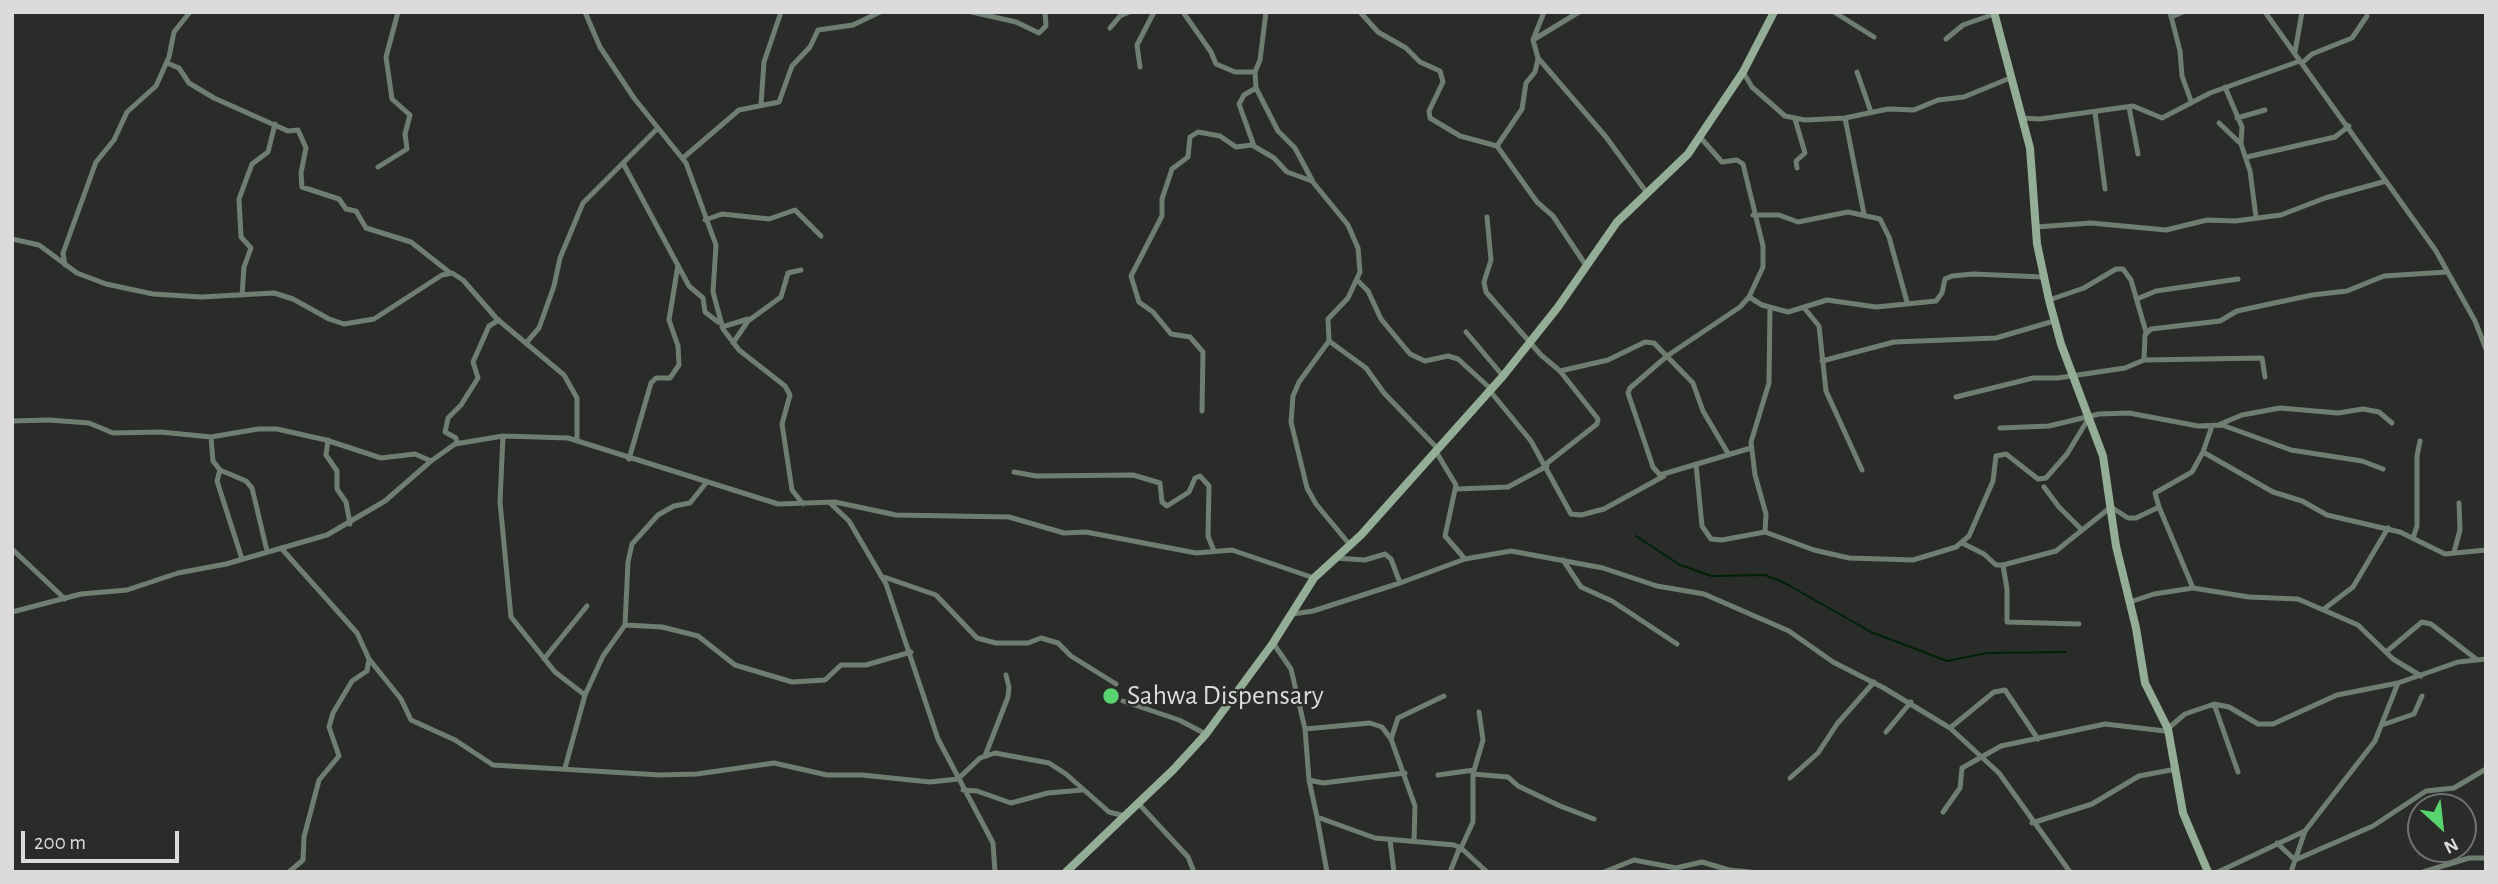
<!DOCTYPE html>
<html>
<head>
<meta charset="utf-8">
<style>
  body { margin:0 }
  #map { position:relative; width:2498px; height:884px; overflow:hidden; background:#2a2c2a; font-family:"Alegreya Sans",sans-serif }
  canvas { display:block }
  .frame { position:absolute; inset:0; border:14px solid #dadbda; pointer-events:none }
  .north { position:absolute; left:2407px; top:793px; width:70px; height:70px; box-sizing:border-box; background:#2a2c2a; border:2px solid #707270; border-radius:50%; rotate:153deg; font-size:19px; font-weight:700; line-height:28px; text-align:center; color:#dadbda }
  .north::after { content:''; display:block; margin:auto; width:24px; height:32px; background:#59d56f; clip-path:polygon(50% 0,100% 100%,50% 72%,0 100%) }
  .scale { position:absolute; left:21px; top:831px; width:158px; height:32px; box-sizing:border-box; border:4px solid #dadbda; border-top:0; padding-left:9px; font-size:21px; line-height:24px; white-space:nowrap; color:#dadbda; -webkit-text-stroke:5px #2a2c2a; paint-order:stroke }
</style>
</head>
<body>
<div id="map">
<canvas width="2498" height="884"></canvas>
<div class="frame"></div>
<div class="north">N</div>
<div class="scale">200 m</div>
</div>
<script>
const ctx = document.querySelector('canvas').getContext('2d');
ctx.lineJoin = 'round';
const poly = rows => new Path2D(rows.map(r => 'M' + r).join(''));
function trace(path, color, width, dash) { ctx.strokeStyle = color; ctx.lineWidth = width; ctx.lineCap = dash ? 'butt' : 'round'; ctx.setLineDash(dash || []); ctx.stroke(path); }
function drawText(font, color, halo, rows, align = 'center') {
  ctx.font = font + ' "Alegreya Sans",sans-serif'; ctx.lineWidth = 5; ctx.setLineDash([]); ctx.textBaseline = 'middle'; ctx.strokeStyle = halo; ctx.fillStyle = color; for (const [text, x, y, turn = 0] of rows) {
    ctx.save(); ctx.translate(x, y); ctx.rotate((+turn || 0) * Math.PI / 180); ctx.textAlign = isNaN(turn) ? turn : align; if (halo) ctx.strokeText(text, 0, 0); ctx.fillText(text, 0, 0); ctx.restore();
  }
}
trace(poly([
  [1636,536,1680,565,1712,576,1765,575,1783,582,1871,632,1947,661,1987,653,2066,652]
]), '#012107', 2);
trace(poly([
  [585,12,600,47,634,98,686,163,716,245,713,292,723,329,739,350,785,386,790,395,782,424,792,490,803,504],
  [972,12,1016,22,1039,33,1046,26,1045,12],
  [1183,12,1211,52,1216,64,1235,72,1255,72],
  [1266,12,1260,60,1255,72,1256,88,1278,131,1295,148,1312,180],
  [1360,12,1378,32,1406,48,1420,62,1440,71,1443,82,1429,111,1430,118,1460,136,1497,146,1537,202,1553,216,1585,264],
  [1544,12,1533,40,1538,58,1606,137,1647,193],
  [1834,12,1874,37],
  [2170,12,2180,51,2182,76,2191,101],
  [2265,12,2300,61],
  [2171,17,2183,12],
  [1110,28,1120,16,1129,12],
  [1946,39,1963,25,1994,14],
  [1533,40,1579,12],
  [2295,52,2302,12],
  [167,63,179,68,189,83,214,98,288,131,298,130,306,148,301,173,302,187,339,199,346,209,356,211,366,228,411,242,449,272],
  [2302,63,2312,54,2352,38,2367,16],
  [1140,67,1137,45,1154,12],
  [1743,72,1752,87,1785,116,1805,120,1845,118,1888,109,1914,110,1938,100,1964,97,2010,78],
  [1857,72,1871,112],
  [2225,87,2242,127,2241,144,2250,171,2256,217],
  [761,104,764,62,781,12],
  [2129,107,2138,154],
  [2095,112,2105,189],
  [1845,118,1864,214],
  [2021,118,2040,119,2133,106,2162,118,2210,93,2300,61,2436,251,2475,321,2486,349],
  [2237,118,2265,110],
  [1795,119,1805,153,1796,161,1797,168],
  [2219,123,2241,144],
  [1700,137,1722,162,1737,160,1743,164,1763,246,1763,267,1749,297,1740,307,1667,356,1630,388,1628,393,1653,467,1660,475,1751,448],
  [1254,146,1239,104,1244,95,1256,88],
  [1497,146,1522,109,1526,83,1535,72,1538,59],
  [2247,157,2335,137,2349,126],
  [683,158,739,110,779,102,792,66,810,47,818,30,853,25,880,12],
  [623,163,689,286,703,298,705,312,718,322],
  [378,167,407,149,405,134,410,115,392,99,386,57,398,12],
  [1753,215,1779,215,1798,222,1848,212,1880,219,1889,237,1907,302],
  [1487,217,1491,260,1484,282,1486,292,1541,355,1560,371,1598,419,1597,424,1546,464],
  [705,220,722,214,769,219,795,210,821,236],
  [2036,227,2091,223,2166,230,2207,220,2235,221,2281,215,2325,198,2386,181],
  [12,239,39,245,77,273,106,284,153,294,201,297,274,293,293,299,329,319,344,324,374,319,442,275,452,273,463,280,497,319,564,375,577,398,577,441],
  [65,265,63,253,96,162,114,140,127,112,156,86,169,57,174,32,190,12],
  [1358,281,1368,291,1381,319,1410,354,1425,361,1448,356,1458,359,1491,389],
  [242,295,244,267,251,248,241,237,239,199,252,164,268,152,275,124],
  [1749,297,1762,305,1788,312,1827,300,1876,307,1936,301,1942,293,1945,279,1952,276,1973,274,2043,277],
  [2137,299,2156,291,2238,279],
  [2049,300,2084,288,2116,269,2123,269,2131,280,2146,332],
  [1805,309,1819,326,1826,391,1862,470],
  [722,327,748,319],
  [1466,332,1503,376],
  [1329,341,1299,382,1293,396,1291,422,1307,488,1316,504,1350,545],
  [526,343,539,328,554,286,560,258,583,203,658,128],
  [733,343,748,321,781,297,788,273,801,270],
  [2144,360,2262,358,2265,377],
  [1822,361,1894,342,1996,338,2054,321],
  [1560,371,1608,360,1645,342,1654,343,1693,383,1703,411,1729,455],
  [1490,391,1531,441,1571,514,1581,515,1604,509,1664,476],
  [1956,397,2033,378,2058,378,2125,368,2144,360,2145,335,2151,329,2220,321,2237,311,2312,295,2347,291,2384,276,2447,272],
  [1202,411,1203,352,1190,337,1171,334,1153,312,1139,302,1131,276,1162,216,1162,199,1172,169,1188,157,1190,137,1198,132,1220,136,1236,147,1252,145,1274,158,1287,172,1312,181,1348,225,1358,248,1360,272,1348,298,1328,319,1329,341,1366,368,1384,393,1437,448],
  [12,421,49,420,89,423,113,433,161,432,211,437,258,429,277,429,326,440,381,458,415,454,431,461],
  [2218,425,2242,415,2280,408,2338,413,2363,409,2379,412,2392,423],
  [2212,426,2203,452,2273,492,2302,501,2327,515,2400,532,2445,554,2486,550],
  [2000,428,2049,426,2099,414,2129,413,2198,426,2222,425,2291,450,2362,461,2383,469],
  [503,436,500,502,511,617,555,672,585,695],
  [211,437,213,461,220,470,217,481,242,559],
  [328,440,326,455,337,471,337,489,346,502,350,524],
  [457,443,456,438,445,432,448,418,461,405,478,378,473,362,489,326,499,320],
  [1435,450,1456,485,1445,536,1465,559],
  [629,459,651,383,656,378,670,378,679,365,678,346,669,320,678,265],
  [1696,464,1702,526,1711,539,1722,540,1765,532,1814,550,1849,558,1913,560,1956,547,1969,536,1993,481,1996,456,2006,454,2038,479,2046,478,2067,454,2090,416],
  [220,470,246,481,252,488,267,551],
  [1014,472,1036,476,1133,475,1160,483,1162,502,1167,506,1189,492,1195,478,1200,476,1209,486,1208,536,1214,551],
  [2044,487,2059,507,2082,530],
  [1457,489,1508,487,1547,466],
  [830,503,849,521,886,584,938,739,993,843,995,872],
  [2159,507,2155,493,2192,472,2203,452],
  [1765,532,1766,514,1755,475,1751,442,1769,383,1770,307],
  [2413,538,2417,526,2417,456,2420,441],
  [1962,543,1984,554,1996,565,2003,565,2056,551,2111,507,2128,518,2136,518,2159,507,2193,588],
  [281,548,357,633,369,659,401,699,411,720,455,740,493,765,660,775,697,774,774,763,827,775,862,775,930,782,958,779,980,758,995,753,1049,763,1066,774,1109,812,1125,816],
  [12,549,65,599],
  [2454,552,2460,530,2459,503],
  [1335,558,1365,560,1385,554,1391,559,1400,583],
  [1563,560,1581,587,1612,601,1677,644],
  [2003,565,2007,589,2007,622,2079,624],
  [881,576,936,595,977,638,996,643,1028,643,1041,638,1058,643,1071,656,1116,684],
  [2130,602,2154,594,2193,588,2249,597,2298,599,2358,625,2393,659,2421,676],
  [2324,609,2353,587,2388,528],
  [12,612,81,594,127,590,178,573,226,564,327,535,385,501,431,461,455,444,503,436,568,438,778,504,835,502,896,515,1009,517,1064,533,1086,532,1196,553,1232,550,1314,578],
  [1293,614,1313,611,1400,583,1465,559,1511,551,1603,568,1657,586,1704,594,1789,631,1833,662,1884,688,1950,728,1999,773,2070,872],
  [625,625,662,627,698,636,735,665,792,682,825,680,841,665,866,665,911,652],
  [1273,643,1291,669,1305,729,1309,780,1317,817,1375,838,1454,845,1461,848,1487,872],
  [2386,652,2422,622,2431,624,2476,659],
  [544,659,587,606],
  [1123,701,1179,720,1206,734],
  [2214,704,2238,772],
  [2382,725,2414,714,2422,696],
  [1950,728,1994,692,2005,690,2038,739],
  [1305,729,1370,723,1382,727,1391,739,1415,806,1414,841],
  [1886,732,1911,702],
  [1391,739,1398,718,1444,696],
  [985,756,1008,697,1009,687,1006,675],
  [565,768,585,695,603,656,625,625,628,562,632,544,658,515,674,506,690,503,706,483],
  [1473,774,1508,777,1518,786,1560,806,1594,819],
  [1438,775,1474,770],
  [1790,778,1818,753,1837,724,1874,682],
  [1309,780,1323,783,1405,773],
  [963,790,977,791,1011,803,1048,793,1082,790],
  [1139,804,1188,857,1194,872],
  [1943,812,1960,788,1962,768,2001,746,2105,724,2165,731,2185,714,2214,704,2229,707,2258,724,2273,724,2337,695,2398,683,2458,662,2486,659],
  [1317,817,1327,872],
  [2032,823,2092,804,2139,776,2176,769],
  [1390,840,1394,872],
  [2277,843,2295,860],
  [1461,848,1473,822,1473,774,1483,740,1479,712],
  [2295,860,2373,826,2426,791,2454,788,2486,769],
  [289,872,303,860,304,837,319,780,339,756,329,727,333,713,352,681,367,671,369,659],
  [1450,872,1460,847],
  [1604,872,1634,860,1676,868,1702,862,1729,870,1750,872],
  [2218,872,2305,831],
  [2291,872,2305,831,2375,741,2398,683],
  [2423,872,2469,858,2486,858]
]), '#6f7e70', 5);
trace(poly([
  [1994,12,2030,148,2037,244,2049,300,2061,344,2103,456,2116,546,2136,628,2145,683,2168,729,2183,813,2208,872],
  [1066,872,1173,770,1206,734,1273,643,1314,578,1361,535,1503,376,1558,307,1617,222,1688,154,1743,72,1774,12]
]), '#94ad96', 8);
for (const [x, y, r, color] of [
  [1111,696,9,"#59d56f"]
]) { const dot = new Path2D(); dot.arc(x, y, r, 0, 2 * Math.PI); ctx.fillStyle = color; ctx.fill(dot); trace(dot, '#2a2c2a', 2.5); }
drawText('28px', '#dadbda', '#2a2c2a', [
  ["Sahwa Dispensary",1127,696]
], 'left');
</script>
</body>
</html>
